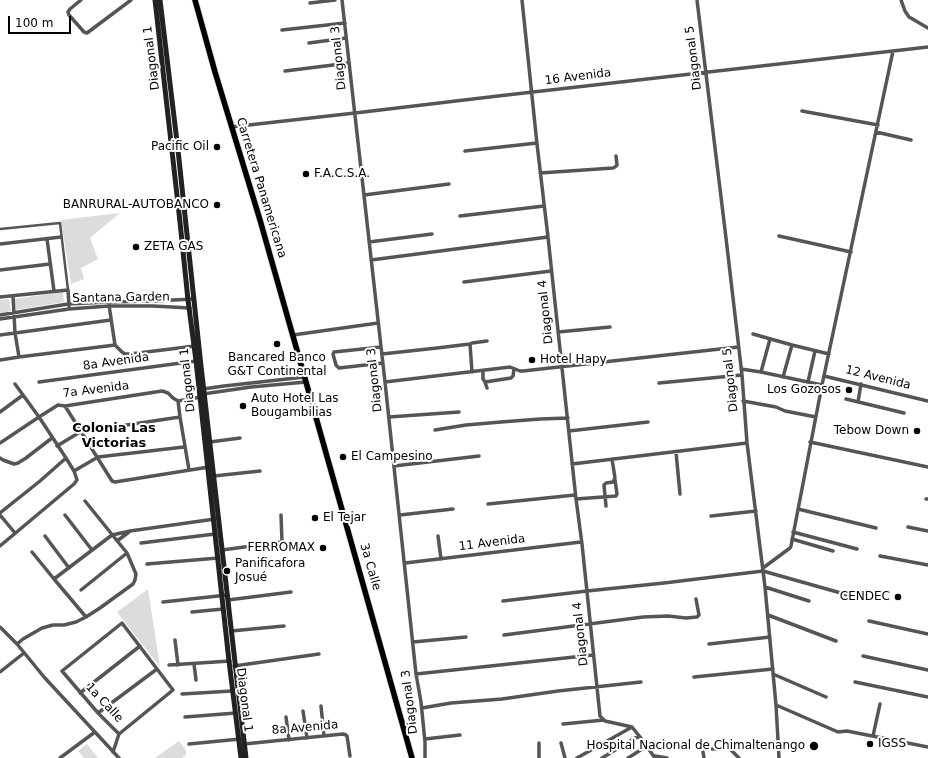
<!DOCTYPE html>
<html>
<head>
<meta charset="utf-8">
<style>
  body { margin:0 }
  #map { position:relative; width:928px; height:758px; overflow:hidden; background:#fff; font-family:"DejaVu Sans",sans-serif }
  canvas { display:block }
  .scale { position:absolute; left:8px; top:16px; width:63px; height:18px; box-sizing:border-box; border:2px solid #000; border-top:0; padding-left:5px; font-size:12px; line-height:14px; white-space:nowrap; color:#000; -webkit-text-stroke:3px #fff; paint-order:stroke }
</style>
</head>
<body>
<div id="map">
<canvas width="928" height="758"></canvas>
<div class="scale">100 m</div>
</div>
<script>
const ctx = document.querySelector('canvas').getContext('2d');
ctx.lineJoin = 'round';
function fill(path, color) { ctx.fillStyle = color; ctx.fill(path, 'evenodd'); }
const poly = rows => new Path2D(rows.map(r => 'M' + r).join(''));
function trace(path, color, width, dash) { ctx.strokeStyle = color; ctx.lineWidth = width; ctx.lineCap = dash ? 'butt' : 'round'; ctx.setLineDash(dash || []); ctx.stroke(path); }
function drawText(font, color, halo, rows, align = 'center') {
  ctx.font = font + ' "DejaVu Sans",sans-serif'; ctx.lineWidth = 4; ctx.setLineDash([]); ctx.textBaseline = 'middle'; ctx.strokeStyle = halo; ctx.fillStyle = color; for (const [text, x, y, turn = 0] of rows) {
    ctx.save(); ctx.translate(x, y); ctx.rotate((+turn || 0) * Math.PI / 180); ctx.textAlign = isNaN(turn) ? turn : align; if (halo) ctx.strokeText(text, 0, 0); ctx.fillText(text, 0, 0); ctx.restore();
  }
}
fill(poly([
  [120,213,90,238,98,259,81,268,84,279,71,284,61,220],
  [63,292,64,302,16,310,14,299],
  [9,299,11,311,0,313,0,300],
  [148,589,160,667,117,612],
  [179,741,186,750,186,755,182,758,155,758],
  [87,744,98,758,84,758,78,751]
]), '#dcdcdc');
const primary = poly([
  [195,0,215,72,260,220,306,382,412,758]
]);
trace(primary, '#dbdbdb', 7);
trace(poly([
  [0,229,60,223,68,290]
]), '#555', 2.5);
trace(poly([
  [81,0,70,9,68,12,69,15,84,32,87,33,131,0],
  [342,0,385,382,416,674,421,702,425,742,425,758],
  [522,0,537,144,548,237,576,499,582,544,600,716,605,721,632,727],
  [697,0,726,238,742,375,747,443,765,587,776,705,779,758],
  [901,0,905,11,909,17,928,28],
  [310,3,335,0],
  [282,30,345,23],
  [309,43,346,38],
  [285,71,349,63],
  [802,111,878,125],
  [231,127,355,113,498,96,928,47],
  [876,132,911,140],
  [465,151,537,143],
  [540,173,613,168,615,167,617,165,616,156],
  [364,195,449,184],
  [460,216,544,206],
  [779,236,851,252],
  [47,239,54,291],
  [369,242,432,234],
  [0,244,61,237],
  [371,260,548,237],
  [0,270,50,264],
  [464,282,551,271],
  [13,296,15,333,19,357],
  [0,297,68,290,69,306],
  [109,305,115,345,122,352,125,354,130,354,195,346],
  [0,315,68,304,108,302,153,301,194,299],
  [0,319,69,309,109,306,153,306,190,308],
  [558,332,610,327],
  [753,334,792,345,829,354],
  [0,335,111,320],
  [293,335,378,323],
  [381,347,334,352,333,354,336,365,339,368,383,363],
  [382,354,437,348,470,344],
  [0,360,19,357,115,345],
  [741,369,761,372,822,385],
  [483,371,483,379,485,382,487,388],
  [472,372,470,344,472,343,487,341],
  [761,372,770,339],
  [824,376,928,401],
  [783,377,792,345],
  [39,382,196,361],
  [385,382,510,367,520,371,523,371,738,347],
  [485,382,511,378,513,376,514,369],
  [808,382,815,351],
  [659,383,742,375],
  [203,389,224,386,305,377],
  [203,394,251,387,306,382],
  [846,399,904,413],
  [178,401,180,417,189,470],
  [178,401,201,397],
  [743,401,776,407,785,411,816,417],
  [858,402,861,384],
  [65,406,112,481,115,482,209,467],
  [0,412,23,395],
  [389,417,459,412],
  [435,430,466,425,501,422,540,419,568,418],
  [569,431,648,422],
  [210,442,240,438],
  [810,442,928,467],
  [0,443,39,417,58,405,65,406,162,391,168,393,173,398,178,401],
  [57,446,80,432,180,417],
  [676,452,680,494],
  [0,458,3,460,14,464,18,463,26,458,52,438],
  [572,464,747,443],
  [394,466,479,456],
  [74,471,98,457,184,447],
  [214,476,260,471],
  [576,499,616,496,617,494,615,480],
  [926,499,928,499],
  [488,504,575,495],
  [606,506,604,485,606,483,613,482,615,478,612,459],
  [798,509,876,528],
  [0,513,40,481,66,458],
  [0,515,15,533],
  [65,515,92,550],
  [400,515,453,509],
  [711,516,756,511],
  [908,527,928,531],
  [793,532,857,549],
  [45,536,69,568],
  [438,536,441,559],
  [792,539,833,551],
  [117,541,129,532],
  [141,543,215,534],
  [0,546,74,484,77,480,74,471,66,458,39,417,15,384],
  [222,550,282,542,281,515],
  [32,552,54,579],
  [880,556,928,565],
  [405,563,581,542],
  [147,564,218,558],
  [763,568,790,548,791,546,822,385,893,51],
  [765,587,809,601],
  [81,590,127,553],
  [228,600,291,592],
  [503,601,587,591,664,583,763,571,862,599],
  [163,602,227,595],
  [192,612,223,609],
  [768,615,836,641],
  [86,617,54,579,112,535,130,531,215,519],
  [869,621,928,634],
  [0,627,17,644,44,677,119,758],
  [231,631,284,626],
  [504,635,643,617,668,616,686,618,697,617,699,615,696,599],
  [175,640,178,665],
  [413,642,466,637],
  [17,644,23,639,42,628,53,625,64,625,76,622,86,617,100,608,133,584,135,580,136,574,127,553,85,501],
  [709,644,770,637],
  [863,656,928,670],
  [194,664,196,680],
  [169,665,230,661],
  [234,666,319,654],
  [0,672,24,653],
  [416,674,593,655],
  [773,674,826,697],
  [694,677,773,669],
  [855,682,928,697],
  [80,693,140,646],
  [182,694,232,691],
  [776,705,838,732,847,731,928,747],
  [321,706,324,736],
  [422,708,451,703,502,699,558,691,641,682],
  [303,711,307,738],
  [98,713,157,669],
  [185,717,236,713],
  [286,717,289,740],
  [563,724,604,720],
  [632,727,640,737,655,758],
  [873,736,880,704],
  [425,739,460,735],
  [539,743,539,758],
  [561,743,565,758],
  [189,744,240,739],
  [244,744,343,734,346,735,347,736,350,756],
  [712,749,730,748],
  [113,752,119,734,98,713,62,671,122,623,173,690,119,734],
  [703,752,704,758],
  [655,756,667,758],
  [60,758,95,732],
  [577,758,632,727],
  [602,758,635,738,640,737],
  [628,758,647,746],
  [739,758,731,750,731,747,779,742]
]), '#555', 3.5);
trace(poly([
  [155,0,180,222,188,300,196,361,229,661,241,758],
  [160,0,178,150,201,366,246,758]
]), '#222', 5);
trace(primary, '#000', 5.5);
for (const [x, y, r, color] of [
  [217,147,4,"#000"],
  [306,174,4,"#000"],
  [217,205,4,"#000"],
  [136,247,4,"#000"],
  [277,344,4,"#000"],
  [532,360,4,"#000"],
  [849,390,4,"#000"],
  [243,406,4,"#000"],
  [917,431,4,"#000"],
  [343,457,4,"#000"],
  [315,518,4,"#000"],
  [323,548,4,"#000"],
  [227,571,4,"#000"],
  [898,597,4,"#000"],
  [870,744,4,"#000"],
  [814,746,5,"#000"]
]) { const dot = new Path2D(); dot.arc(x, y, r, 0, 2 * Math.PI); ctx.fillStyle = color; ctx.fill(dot); trace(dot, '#fff', 1.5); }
drawText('12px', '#000', '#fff', [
  ["Diagonal 1",152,58,-97],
  ["Diagonal 3",339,58,-96],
  ["Diagonal 5",694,58,-97],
  ["16 Avenida",578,77,-7],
  ["Carretera Panamericana",261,188,73],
  ["Santana Garden",121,298,-1],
  ["Diagonal 4",546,312,-96],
  ["8a Avenida",116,362,-8],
  ["12 Avenida",878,378,14],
  ["Diagonal 1",188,380,-96],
  ["Diagonal 3",375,380,-96],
  ["Diagonal 5",731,380,-96],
  ["7a Avenida",96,390,-7],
  ["11 Avenida",492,543,-7],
  ["3a Calle",370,567,74],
  ["Diagonal 4",581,634,-96],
  ["Diagonal 1",244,700,83],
  ["Diagonal 3",410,702,-97],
  ["1a Calle",104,703,47],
  ["8a Avenida",305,728,-5]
]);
drawText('12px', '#000', '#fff', [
  ["Pacific Oil",209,147,"right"],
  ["F.A.C.S.A.",314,174],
  ["BANRURAL-AUTOBANCO",209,205,"right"],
  ["ZETA GAS",144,247],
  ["Bancared Banco",277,358,"center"],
  ["G&T Continental",277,372,"center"],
  ["Hotel Hapy",540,360],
  ["Los Gozosos",841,390,"right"],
  ["Auto Hotel Las",251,399],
  ["Bougambilias",251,413],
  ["Tebow Down",909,431,"right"],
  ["El Campesino",351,457],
  ["El Tejar",323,518],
  ["FERROMAX",315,548,"right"],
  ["Panificafora",235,564],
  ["Josué",235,578],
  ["CENDEC",890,597,"right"],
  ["IGSS",878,744],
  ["Hospital Nacional de Chimaltenango",805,746,"right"]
], 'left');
drawText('bold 13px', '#000', '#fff', [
  ["Colonia Las",114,429],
  ["Victorias",114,444]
]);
</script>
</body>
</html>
